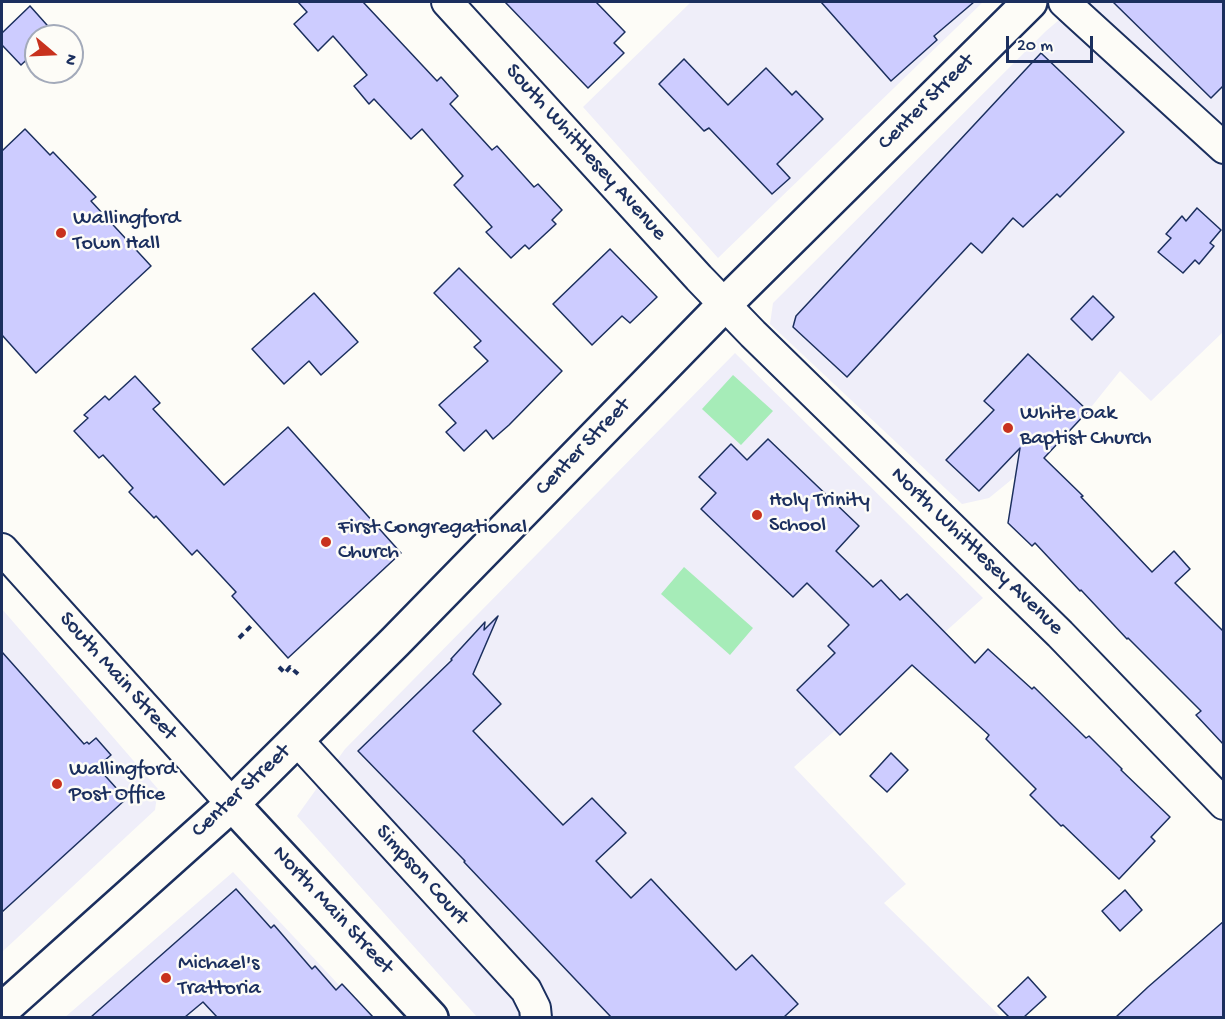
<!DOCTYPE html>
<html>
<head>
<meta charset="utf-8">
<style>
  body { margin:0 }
  #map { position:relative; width:1225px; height:1019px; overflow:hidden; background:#fdfcf7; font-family:"Gochi Hand",sans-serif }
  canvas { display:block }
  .frame { position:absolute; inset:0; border:3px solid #1b2f5e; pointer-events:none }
  .north { position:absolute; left:24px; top:24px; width:60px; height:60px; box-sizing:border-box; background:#fdfcf7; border:2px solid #a3aaba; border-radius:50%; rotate:109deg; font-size:16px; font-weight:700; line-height:24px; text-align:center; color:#1b2f5e }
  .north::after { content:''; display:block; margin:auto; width:21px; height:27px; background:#c8321e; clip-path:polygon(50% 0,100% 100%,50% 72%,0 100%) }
  .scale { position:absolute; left:1006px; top:36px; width:87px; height:27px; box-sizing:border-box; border:3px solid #1b2f5e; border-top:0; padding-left:8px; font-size:18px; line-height:21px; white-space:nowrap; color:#1b2f5e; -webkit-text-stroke:4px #fdfcf7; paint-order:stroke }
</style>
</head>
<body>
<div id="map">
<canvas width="1225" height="1019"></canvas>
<div class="frame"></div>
<div class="north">N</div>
<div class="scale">20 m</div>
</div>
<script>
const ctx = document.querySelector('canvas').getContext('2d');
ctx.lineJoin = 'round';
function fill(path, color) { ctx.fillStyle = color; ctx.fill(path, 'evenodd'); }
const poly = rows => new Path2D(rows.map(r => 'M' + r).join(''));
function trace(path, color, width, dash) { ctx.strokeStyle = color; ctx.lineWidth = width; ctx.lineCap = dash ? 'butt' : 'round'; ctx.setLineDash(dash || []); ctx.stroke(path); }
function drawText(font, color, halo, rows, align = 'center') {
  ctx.font = font + ' "Gochi Hand",sans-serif'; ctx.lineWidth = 5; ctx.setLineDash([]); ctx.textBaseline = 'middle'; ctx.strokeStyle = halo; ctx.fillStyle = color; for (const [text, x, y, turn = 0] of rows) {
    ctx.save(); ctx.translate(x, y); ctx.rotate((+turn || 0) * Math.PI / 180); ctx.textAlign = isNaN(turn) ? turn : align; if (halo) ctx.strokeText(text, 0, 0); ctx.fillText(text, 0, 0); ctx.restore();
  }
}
fill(poly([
  [691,2,983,2,718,258,583,107],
  [1080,2,1223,2,1223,332,1151,401,1120,371,1088,411,1065,436,989,498,962,504,770,324,773,303,1046,31],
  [735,353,983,598,794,767,906,884,884,903,1001,1017,477,1017,297,816,345,749],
  [2,609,158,789,155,810,2,952],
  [233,872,369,1017,64,1018]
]), '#efeef9');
fill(poly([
  [733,375,773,411,741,445,702,409],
  [684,567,753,628,730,655,661,594]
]), '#a6ecb8');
const building = poly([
  [298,2,363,2,437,81,441,77,458,96,450,104,492,150,497,146,534,187,538,184,562,210,552,220,556,224,529,249,525,245,511,258,486,232,492,227,454,185,463,176,422,129,411,139,374,99,369,104,354,86,367,75,333,36,318,51,294,24,307,12,298,2],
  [505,2,596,2,625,32,614,43,624,53,588,88,505,2],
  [821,2,974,2,934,36,937,40,891,81,821,2],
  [1113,2,1224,2,1224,85,1211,98,1113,2],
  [30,6,55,34,52,36,36,36,36,51,21,65,2,45,2,33,30,6],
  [1041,53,1124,132,1060,197,1057,194,1023,227,1013,218,982,253,971,243,847,377,793,327,796,316,1041,53],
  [684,59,728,105,766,68,792,95,796,91,823,119,777,164,790,178,772,194,709,128,704,131,659,84,684,59],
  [25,129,50,155,53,152,96,197,91,201,151,266,36,373,2,335,2,151,25,129],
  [1197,208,1221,230,1210,243,1214,246,1199,264,1195,260,1183,273,1158,252,1171,238,1166,234,1182,216,1186,221,1197,208],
  [610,249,657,297,630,323,622,316,592,345,553,304,610,249],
  [459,268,562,371,509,425,493,439,486,430,464,451,446,432,456,423,439,405,488,361,474,347,481,341,434,293,459,268],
  [314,293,358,342,321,375,309,361,284,384,252,349,314,293],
  [1093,296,1114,317,1092,340,1071,319,1093,296],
  [1028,354,1088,411,1044,458,1083,496,1081,497,1152,572,1174,551,1190,569,1175,583,1224,632,1224,745,1196,715,1201,711,1128,638,1127,639,1081,590,1080,591,1035,543,1032,546,1008,523,1020,448,979,491,946,460,994,410,984,401,1028,354],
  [135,376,160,403,153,409,224,485,288,427,401,553,288,658,232,596,236,592,197,550,192,555,156,516,154,518,129,492,133,488,103,455,99,458,74,431,88,418,84,415,105,396,109,400,135,376],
  [768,439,859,526,836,551,873,587,881,580,900,600,907,594,975,663,988,649,1032,689,1034,687,1086,738,1089,736,1122,769,1121,770,1170,817,1151,837,1155,841,1119,879,1063,825,1061,826,1030,795,1036,789,986,739,989,735,912,665,840,735,797,690,835,653,828,646,849,625,807,583,793,597,701,509,716,493,699,477,731,444,747,460,768,439],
  [498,616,473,674,501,704,473,731,563,825,592,798,626,833,596,861,631,898,651,879,736,970,752,955,798,1004,784,1017,611,1017,464,862,465,861,358,751,452,660,451,659,485,622,484,630,498,616],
  [2,652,84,744,87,742,89,744,96,738,111,755,104,761,106,763,100,770,126,799,2,912,2,652],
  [891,753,908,770,887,792,870,776,891,753],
  [236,889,271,928,274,925,312,969,315,966,336,990,342,984,373,1017,217,1017,203,1002,185,1017,91,1017,236,889],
  [1125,890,1142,910,1120,931,1102,911,1125,890],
  [1224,921,1224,1017,1116,1017,1148,987,1224,921],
  [1028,977,1046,997,1024,1017,1009,1017,998,1006,1028,977]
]);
fill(building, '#cdccff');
trace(building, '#1b2f5e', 1.5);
const street = poly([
  [447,2,699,278,753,334,1060,634,1224,804],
  [1064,2,1077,14,1224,148],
  [2,549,232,804],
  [297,740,526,990,535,1008,536,1018]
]);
const secondary = poly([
  [232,804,431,1018],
  [2,1010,232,804,395,642,725,304,1030,2]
]);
trace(street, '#1b2f5e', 34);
trace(secondary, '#1b2f5e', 38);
trace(poly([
  [239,638,251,626],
  [279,667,285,673,290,667,299,675]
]), '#1b2f5e', 4, [6, 4.5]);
trace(street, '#fdfcf7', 30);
trace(secondary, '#fdfcf7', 33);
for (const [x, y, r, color] of [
  [61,233,6,"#c8321e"],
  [1008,428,6,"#c8321e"],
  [757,515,6,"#c8321e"],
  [326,542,6,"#c8321e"],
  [57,784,6,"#c8321e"],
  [166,978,6,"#c8321e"]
]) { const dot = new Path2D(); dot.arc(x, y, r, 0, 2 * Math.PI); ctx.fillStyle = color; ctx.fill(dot); trace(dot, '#fdfcf7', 2); }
drawText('22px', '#1b2f5e', '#fdfcf7', [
  ["Center Street",927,103,-45],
  ["South Whittlesey Avenue",585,153,48],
  ["Center Street",584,448,-46],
  ["North Whittlesey Avenue",976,552,44],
  ["South Main Street",117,677,48],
  ["Center Street",242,792,-43],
  ["Simpson Court",421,876,48],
  ["North Main Street",332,911,47]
]);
drawText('22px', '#1b2f5e', '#fdfcf7', [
  ["Wallingford",73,220],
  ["Town Hall",73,245],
  ["White Oak",1020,415],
  ["Baptist Church",1020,440],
  ["Holy Trinity",769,502],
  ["School",769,527],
  ["First Congregational",338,529],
  ["Church",338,554],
  ["Wallingford",69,771],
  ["Post Office",69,796],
  ["Michael's",178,965],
  ["Trattoria",178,990]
], 'left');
</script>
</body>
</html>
